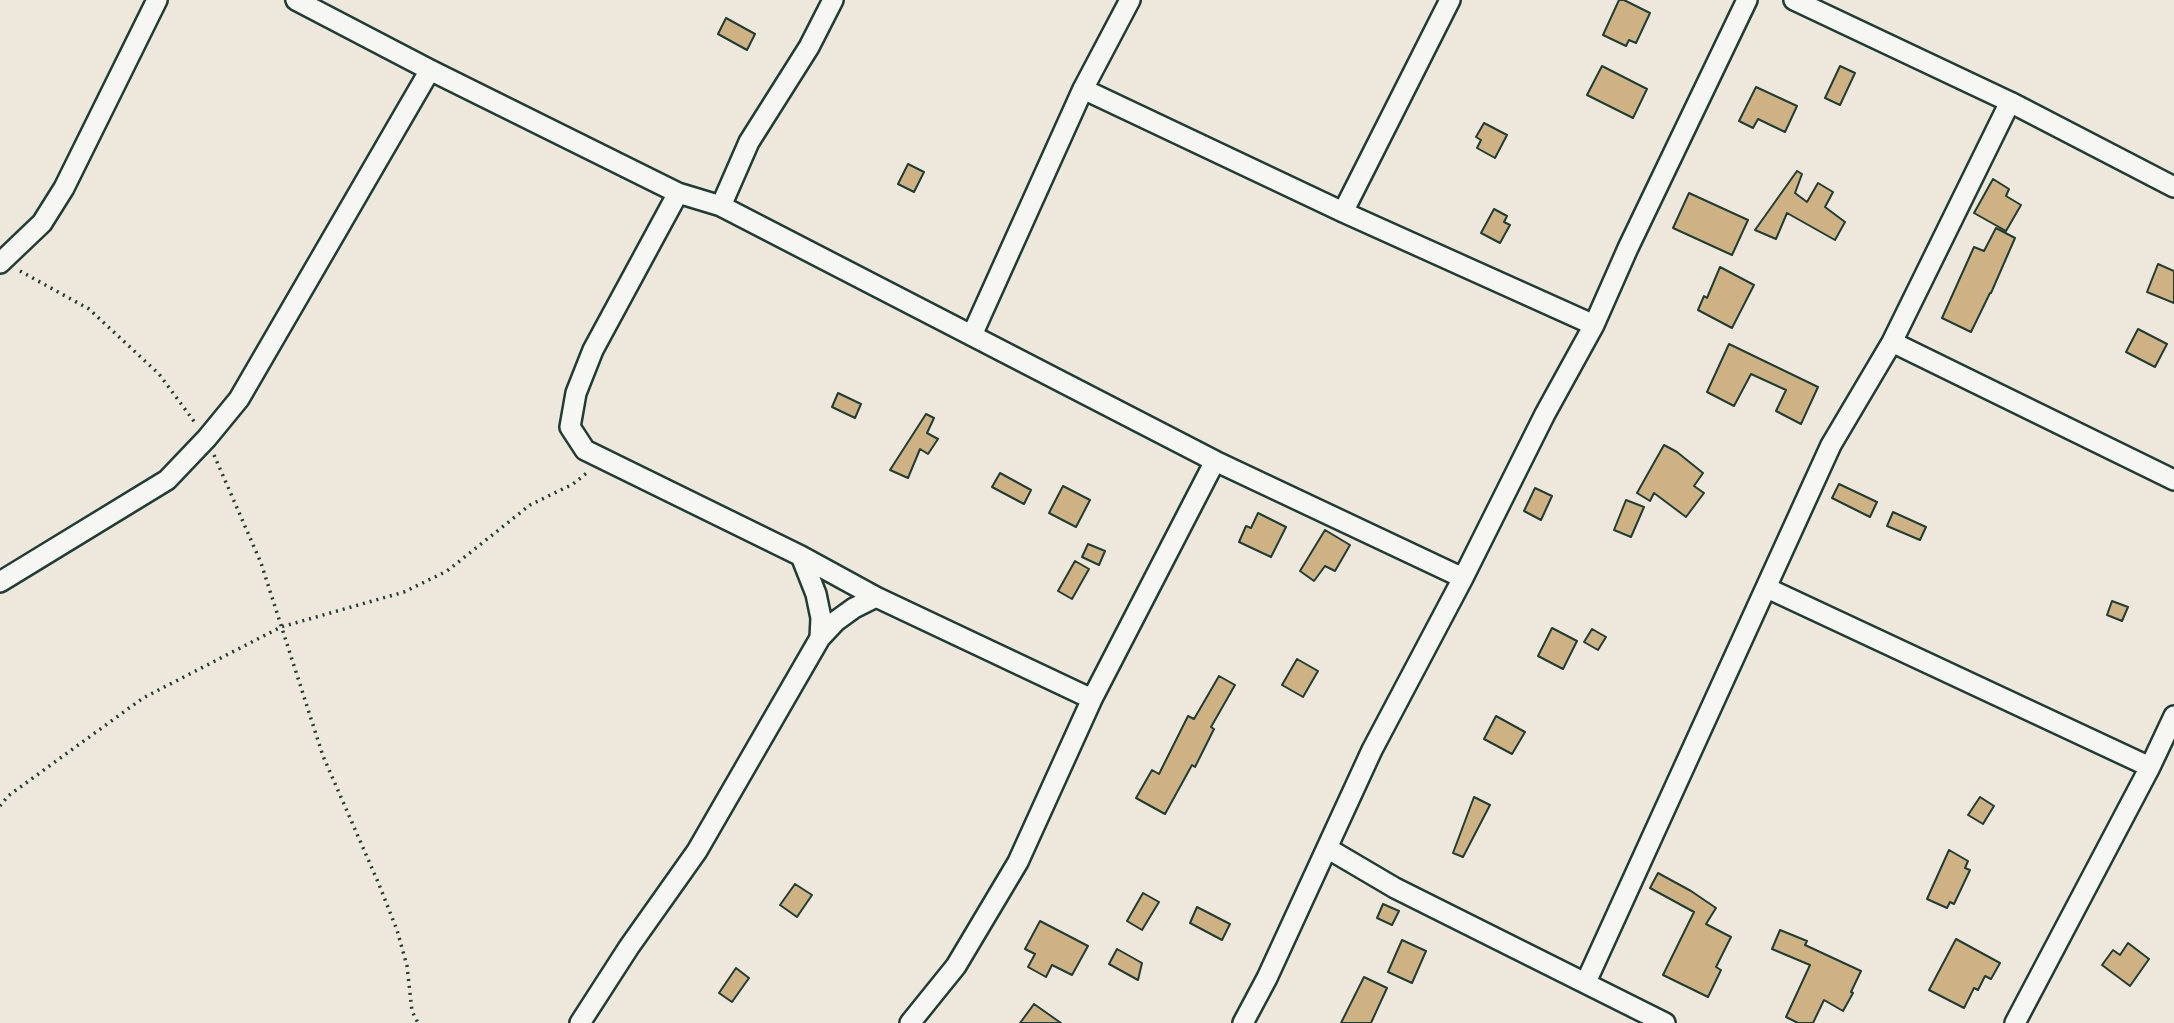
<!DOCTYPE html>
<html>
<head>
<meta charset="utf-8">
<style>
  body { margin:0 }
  canvas { display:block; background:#eee8dc }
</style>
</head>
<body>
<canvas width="2174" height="1023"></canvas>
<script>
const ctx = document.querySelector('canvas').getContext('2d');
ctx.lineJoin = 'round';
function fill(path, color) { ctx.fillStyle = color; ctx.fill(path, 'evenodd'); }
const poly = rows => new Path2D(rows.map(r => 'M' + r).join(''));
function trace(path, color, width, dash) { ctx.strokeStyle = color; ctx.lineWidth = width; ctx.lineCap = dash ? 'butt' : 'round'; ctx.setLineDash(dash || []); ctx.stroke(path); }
const building = poly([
  [1619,0,1624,0,1650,13,1636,43,1629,40,1626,46,1603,35,1619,0],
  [726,18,755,34,747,50,718,34,726,18],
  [1602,66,1647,89,1633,118,1587,95,1602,66],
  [1840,66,1855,73,1840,105,1825,98,1840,66],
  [1756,87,1797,106,1785,132,1758,119,1753,128,1739,121,1756,87],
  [1484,123,1507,135,1495,158,1477,148,1481,140,1476,137,1484,123],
  [908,164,924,172,914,192,898,184,908,164],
  [1797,171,1802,174,1795,193,1807,202,1818,183,1833,192,1825,207,1845,222,1835,240,1787,213,1776,239,1755,230,1797,171],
  [1993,179,2009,189,2006,196,2021,205,2006,231,1974,213,1993,179],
  [1689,193,1748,220,1732,255,1673,228,1689,193],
  [1494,209,1507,216,1504,222,1510,225,1500,243,1481,233,1494,209],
  [1996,228,2015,238,1991,293,1990,293,1971,332,1942,318,1974,247,1984,251,1996,228],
  [2158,264,2174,271,2174,303,2147,292,2158,264],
  [1720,267,1754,285,1732,328,1698,310,1704,296,1707,298,1720,267],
  [2138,329,2167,344,2155,367,2126,352,2138,329],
  [1729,344,1818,387,1801,424,1776,411,1786,390,1751,374,1734,406,1707,392,1729,344],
  [838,393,861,404,855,418,832,407,838,393],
  [926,414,934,418,927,433,938,439,928,454,920,449,908,478,890,470,926,414],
  [1664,445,1677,452,1703,473,1694,486,1704,493,1686,517,1654,493,1650,501,1637,493,1664,445],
  [1000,473,1031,490,1024,504,992,487,1000,473],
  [1839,484,1877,502,1870,517,1832,498,1839,484],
  [1063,486,1090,500,1076,527,1049,513,1063,486],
  [1535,488,1552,496,1541,520,1524,511,1535,488],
  [1626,500,1644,507,1631,537,1614,530,1626,500],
  [1893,512,1926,527,1920,540,1887,526,1893,512],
  [1258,513,1286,527,1271,557,1239,542,1246,526,1251,528,1258,513],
  [1325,530,1350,545,1335,571,1325,566,1314,581,1300,571,1325,530],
  [1088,544,1105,551,1099,565,1082,557,1088,544],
  [1075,561,1089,569,1072,599,1058,591,1075,561],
  [2112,601,2128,607,2122,621,2107,615,2112,601],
  [1552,628,1577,641,1563,669,1538,656,1552,628],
  [1592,629,1606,637,1598,650,1584,642,1592,629],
  [1297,659,1318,671,1303,697,1282,685,1297,659],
  [1219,676,1235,685,1211,727,1214,729,1195,767,1192,765,1165,814,1136,798,1152,770,1159,774,1188,716,1194,719,1219,676],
  [1496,716,1525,732,1512,754,1484,739,1496,716],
  [1474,797,1490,805,1463,857,1453,853,1474,797],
  [1980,797,1994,806,1983,824,1968,815,1980,797],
  [1949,850,1968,861,1965,868,1970,870,1954,904,1950,902,1947,908,1927,899,1949,850],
  [1658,873,1691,891,1716,908,1706,924,1731,937,1716,967,1721,970,1708,997,1663,975,1694,912,1650,888,1658,873],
  [795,884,812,895,797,917,780,905,795,884],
  [1143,893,1159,902,1142,930,1127,921,1143,893],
  [1383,904,1399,911,1392,925,1377,918,1383,904],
  [1197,907,1230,924,1222,940,1190,923,1197,907],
  [1040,921,1088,946,1072,975,1052,965,1046,977,1028,967,1035,954,1025,949,1040,921],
  [1780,930,1807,941,1805,945,1861,971,1851,992,1853,993,1843,1011,1824,1000,1813,1023,1798,1023,1786,1017,1810,965,1772,949,1780,930],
  [1956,939,2000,963,1991,979,1985,976,1978,990,1974,988,1964,1008,1929,990,1956,939],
  [1402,940,1426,951,1412,983,1388,972,1402,940],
  [2128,943,2149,959,2130,986,2102,965,2113,950,2120,955,2128,943],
  [1117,949,1142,963,1138,980,1109,964,1117,949],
  [736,968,749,978,732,1002,719,993,736,968],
  [1364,977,1387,988,1371,1023,1341,1023,1364,977],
  [1034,1004,1061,1023,1020,1023,1034,1004]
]);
fill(building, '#cfb284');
trace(building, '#1f3d34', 2);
const minor = poly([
  [296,0,430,70,678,193,721,206,1215,461,1463,578],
  [1794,0,2010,102,2174,187],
  [1083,89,1343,212,1594,325],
  [678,193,593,350,576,393,570,427,585,450,801,556,876,597,1092,699],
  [721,206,749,142,809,47,833,0],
  [1343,212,1450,0],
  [0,263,42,223,64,188,157,0],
  [972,335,1083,89,1130,0],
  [1892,342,2174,480],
  [801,556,816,594,821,618,820,638],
  [0,582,167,480,207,438,239,399,430,70],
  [1767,588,2150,767],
  [1327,848,1395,888,1665,1023],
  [1586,982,1831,445,1892,342,2010,102],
  [580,1023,629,947,697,851,820,638,836,621,854,608,876,597],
  [910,1023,956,966,1018,862,1092,699,1215,461],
  [1243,1023,1267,978,1372,750,1463,578,1545,414,1594,325,1628,248,1747,0],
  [2015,1023,2150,767,2174,716]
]);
trace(minor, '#1f3d34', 24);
trace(poly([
  [20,271,89,309,159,374,196,424],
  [214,455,261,563,323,756,378,882,397,930,407,966,412,1011,418,1023],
  [0,806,8,796,143,698,281,627,404,592,447,571,530,505,573,484,588,472]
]), '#1f3d34', 3.5, [2, 5]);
trace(minor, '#f6f6f2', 19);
</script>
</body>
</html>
